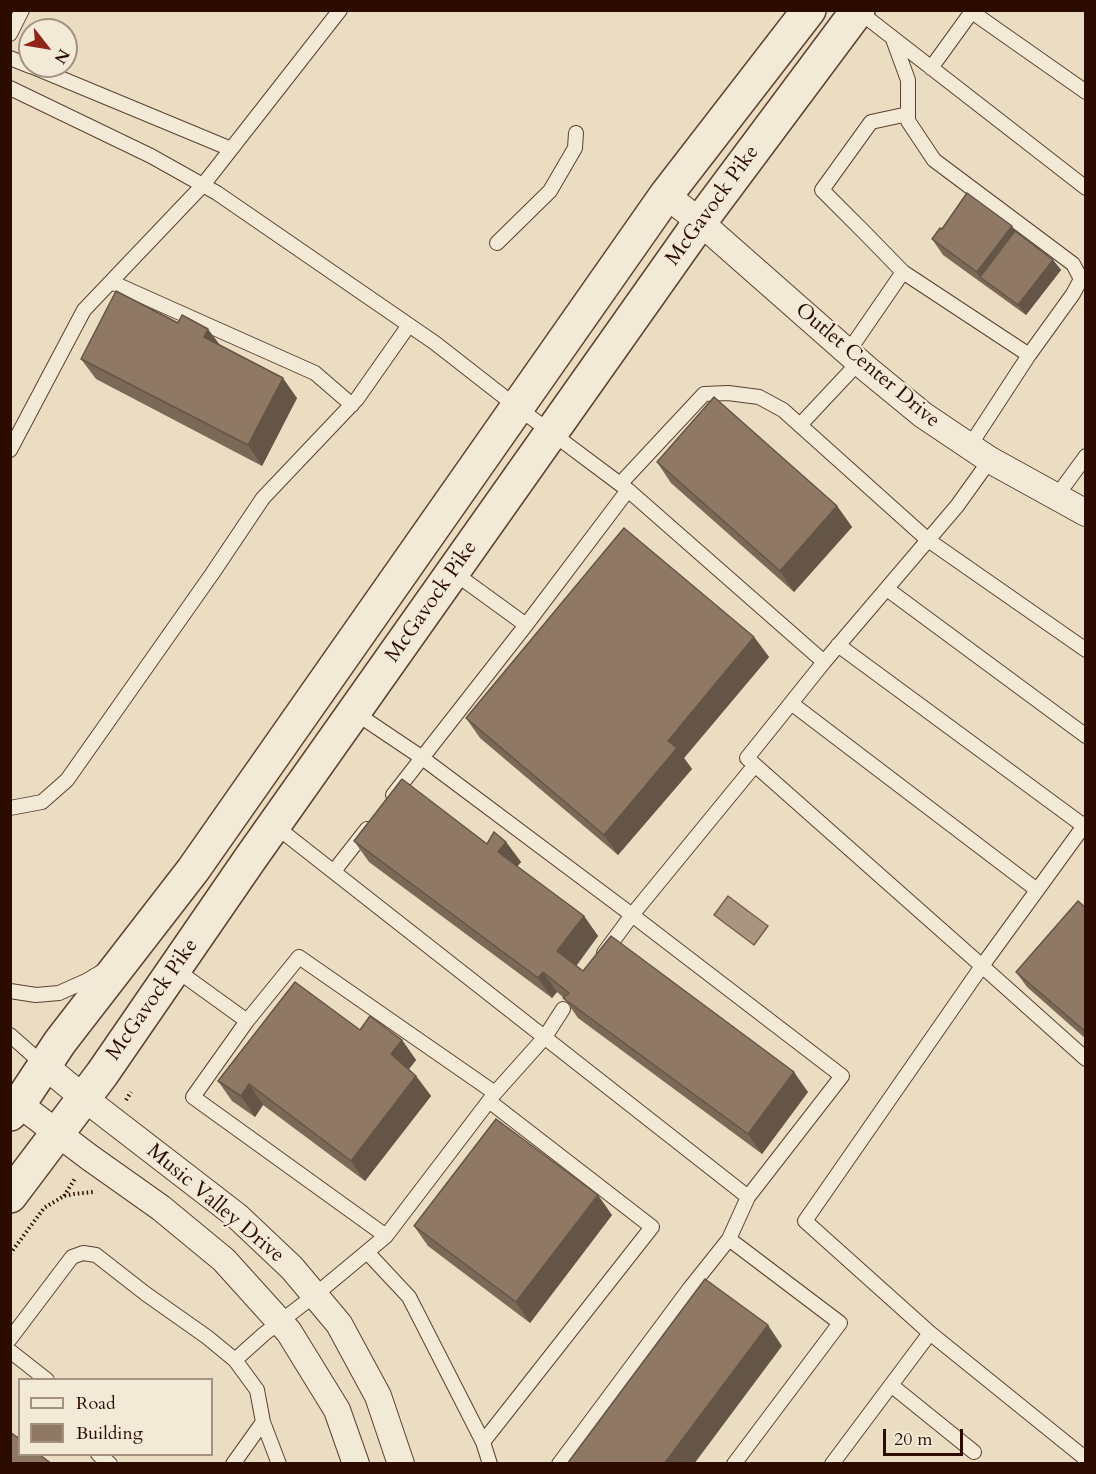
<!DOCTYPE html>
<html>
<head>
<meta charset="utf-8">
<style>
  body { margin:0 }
  #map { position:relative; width:1096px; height:1474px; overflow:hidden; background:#ebddc2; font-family:Cardo,serif }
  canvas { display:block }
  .frame { position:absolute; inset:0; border:12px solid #2c0c00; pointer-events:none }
  .legend { position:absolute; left:18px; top:1378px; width:195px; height:78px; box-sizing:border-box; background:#f2e9d7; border:2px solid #a39181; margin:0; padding:8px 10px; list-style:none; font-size:18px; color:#2c0c00 }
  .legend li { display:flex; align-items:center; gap:12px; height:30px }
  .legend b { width:30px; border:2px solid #a39181 }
  .north { position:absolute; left:18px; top:18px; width:60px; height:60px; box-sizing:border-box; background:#f2e9d7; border:2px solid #a39181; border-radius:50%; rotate:121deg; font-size:16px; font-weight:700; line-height:24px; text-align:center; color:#2c0c00 }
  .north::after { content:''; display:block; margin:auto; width:21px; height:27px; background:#8f2418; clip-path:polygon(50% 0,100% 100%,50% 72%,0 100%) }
  .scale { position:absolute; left:883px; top:1429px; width:80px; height:27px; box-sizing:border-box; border:3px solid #2c0c00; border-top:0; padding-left:8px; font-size:18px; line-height:21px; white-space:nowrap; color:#2c0c00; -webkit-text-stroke:4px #f2e9d7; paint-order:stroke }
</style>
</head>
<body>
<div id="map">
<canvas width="1096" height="1474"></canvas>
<div class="frame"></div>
<ul class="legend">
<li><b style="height:8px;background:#f2e9d7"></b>Road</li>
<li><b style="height:16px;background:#8f7965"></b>Building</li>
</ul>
<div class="north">N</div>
<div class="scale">20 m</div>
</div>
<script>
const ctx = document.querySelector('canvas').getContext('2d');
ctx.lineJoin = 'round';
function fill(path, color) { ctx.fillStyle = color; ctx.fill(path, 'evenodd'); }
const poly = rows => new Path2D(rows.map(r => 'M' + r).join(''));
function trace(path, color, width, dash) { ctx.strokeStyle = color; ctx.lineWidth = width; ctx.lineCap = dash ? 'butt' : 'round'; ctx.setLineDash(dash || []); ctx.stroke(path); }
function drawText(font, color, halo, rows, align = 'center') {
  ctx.font = font + ' Cardo,serif'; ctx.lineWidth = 4.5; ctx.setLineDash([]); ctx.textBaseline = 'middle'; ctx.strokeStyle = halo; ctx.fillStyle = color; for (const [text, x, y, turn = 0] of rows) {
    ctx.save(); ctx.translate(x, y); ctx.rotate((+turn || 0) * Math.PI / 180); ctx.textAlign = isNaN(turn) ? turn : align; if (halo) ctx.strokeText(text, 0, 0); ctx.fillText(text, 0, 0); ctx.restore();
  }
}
const water = poly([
  [728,896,768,926,754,945,714,915,728,896]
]);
fill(water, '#aa9680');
trace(water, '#785f4d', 1.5);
const service = poly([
  [857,10,1086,188],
  [972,12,1086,92],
  [10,34,22,10],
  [893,39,908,80,908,121,934,160,1073,264,1081,279,1073,294,1029,355],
  [10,58,30,66],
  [31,66,231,149],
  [931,68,973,10],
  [10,88,151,156,217,193,435,343,517,407,628,490,824,662,957,506,990,460],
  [497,243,550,191,575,148,576,133],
  [903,272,865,233,822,190,871,122,908,114],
  [111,282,315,373,352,405],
  [848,352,903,272,1029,355,969,447],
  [800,425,859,362],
  [10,450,84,310,203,185,340,10],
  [620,484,704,394,728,393,759,397,783,410,928,540,1086,650],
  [1056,497,1086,456],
  [453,572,526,625],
  [887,589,1086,736],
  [838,645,1084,826],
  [824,662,747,758,982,966,805,1221,930,1333,1086,1459],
  [791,703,1037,890],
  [393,795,526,625,628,490],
  [10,808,42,802,67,780,212,574,263,498,357,399,409,325],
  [1086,823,982,966,1086,1059],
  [274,825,748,1197,842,1076,632,915,421,757,354,712],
  [334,871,367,829],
  [604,953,632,915,755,765],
  [175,969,247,1021,299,957,495,1093],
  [10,991,36,995,59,993,86,981,101,972],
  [247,1021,193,1097,386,1236],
  [10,1035,45,1066],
  [729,1239,748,1197],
  [367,1252,409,1297,483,1442,490,1464],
  [10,1339,72,1257,83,1253,96,1255,146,1294,207,1337,235,1360,257,1390,263,1422,233,1464],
  [10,1351,47,1380],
  [235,1360,264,1334,315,1295,386,1236,495,1093,545,1037,563,1009],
  [891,1385,974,1452],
  [263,1422,279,1464],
  [483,1442,652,1227,489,1101],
  [98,1454,110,1464],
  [559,1464,690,1288,729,1239,840,1323,734,1464],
  [832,1464,930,1333]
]);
const minor = poly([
  [666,195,700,222,867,369,923,415,990,460,1086,513],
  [45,1066,84,1098,237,1216,292,1268,339,1324,378,1396,401,1464],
  [19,1104,89,1157,161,1208,224,1260,289,1332,337,1410,356,1464]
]);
const tertiary = poly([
  [10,1114,19,1104,60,1042,193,870,666,195,809,10],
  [10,1196,102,1074,250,859,700,222,858,10]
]);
trace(service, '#5c4030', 16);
trace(minor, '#5c4030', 28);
trace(tertiary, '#5c4030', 36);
trace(poly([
  [126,1100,131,1092],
  [64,1196,76,1177],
  [10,1254,44,1208,64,1196,74,1194,93,1192]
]), '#2c0c00', 4, [1.5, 3]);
trace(service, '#f2e9d7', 14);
trace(minor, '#f2e9d7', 26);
trace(tertiary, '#f2e9d7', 33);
fill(poly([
  [942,229,1015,231,1053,260,1061,270,1026,315,943,255,932,239],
  [220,345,297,398,262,466,96,379,81,359],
  [657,462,837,506,852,527,794,592,671,483],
  [754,637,769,657,684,758,692,769,618,855,480,738,466,718],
  [354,841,487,844,506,842,521,862,517,866,584,916,598,936,576,965,583,971,808,1092,762,1154,578,1018,564,998,557,992,552,998,369,862],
  [1086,908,1086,1039,1027,987,1016,972],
  [360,1030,402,1040,416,1060,409,1069,416,1076,431,1096,365,1181,263,1105,255,1117,232,1101,218,1081],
  [612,1215,530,1323,428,1246,414,1226]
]), '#7b6857');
fill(poly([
  [1012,226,1023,242,980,277,977,272],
  [1053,260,1061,270,1026,315,1018,305],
  [208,329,223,349,204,337],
  [283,378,297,398,262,466,248,445],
  [837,506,852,527,794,592,780,571],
  [754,637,769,657,684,758,692,769,618,855,604,835,668,741],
  [506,842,521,862,513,872,498,852],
  [584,916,598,936,572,972,557,951],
  [543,972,557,992,552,998,538,978],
  [402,1040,416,1060,405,1074,391,1054],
  [794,1072,808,1092,762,1154,748,1134],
  [416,1076,431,1096,365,1181,351,1161],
  [249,1084,263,1105,255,1117,241,1096],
  [598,1195,612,1215,530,1323,516,1302],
  [768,1325,782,1346,694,1464,664,1464]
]), '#645547');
const building = poly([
  [967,193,1012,226,977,272,932,239,940,228,942,229,967,193],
  [1015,231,1053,260,1018,305,980,277,1015,231],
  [116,291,178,323,182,315,208,329,204,337,283,378,248,445,81,359,116,291],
  [714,397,837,506,780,571,657,462,714,397],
  [624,528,754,637,668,741,677,748,604,835,466,718,624,528],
  [402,779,487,844,494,832,506,842,498,852,584,916,557,951,583,971,611,936,794,1072,748,1134,563,998,569,993,543,972,538,978,354,841,402,779],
  [1078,901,1086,908,1086,1032,1016,972,1078,901],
  [295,982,360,1030,370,1016,402,1040,391,1054,416,1076,351,1161,249,1084,241,1096,218,1081,295,982],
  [496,1119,598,1195,516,1302,414,1226,496,1119],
  [705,1279,768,1325,664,1464,567,1464,705,1279],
  [10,1432,20,1439,20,1455,40,1455,52,1464,10,1464,10,1432]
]);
fill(building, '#8f7965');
trace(building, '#645547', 1.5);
drawText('21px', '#2c0c00', '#f2e9d7', [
  ["McGavock Pike",713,206,-54],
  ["Outlet Center Drive",867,366,40],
  ["McGavock Pike",432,602,-55],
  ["McGavock Pike",153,1000,-55],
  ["Music Valley Drive",215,1204,40]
]);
</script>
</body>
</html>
